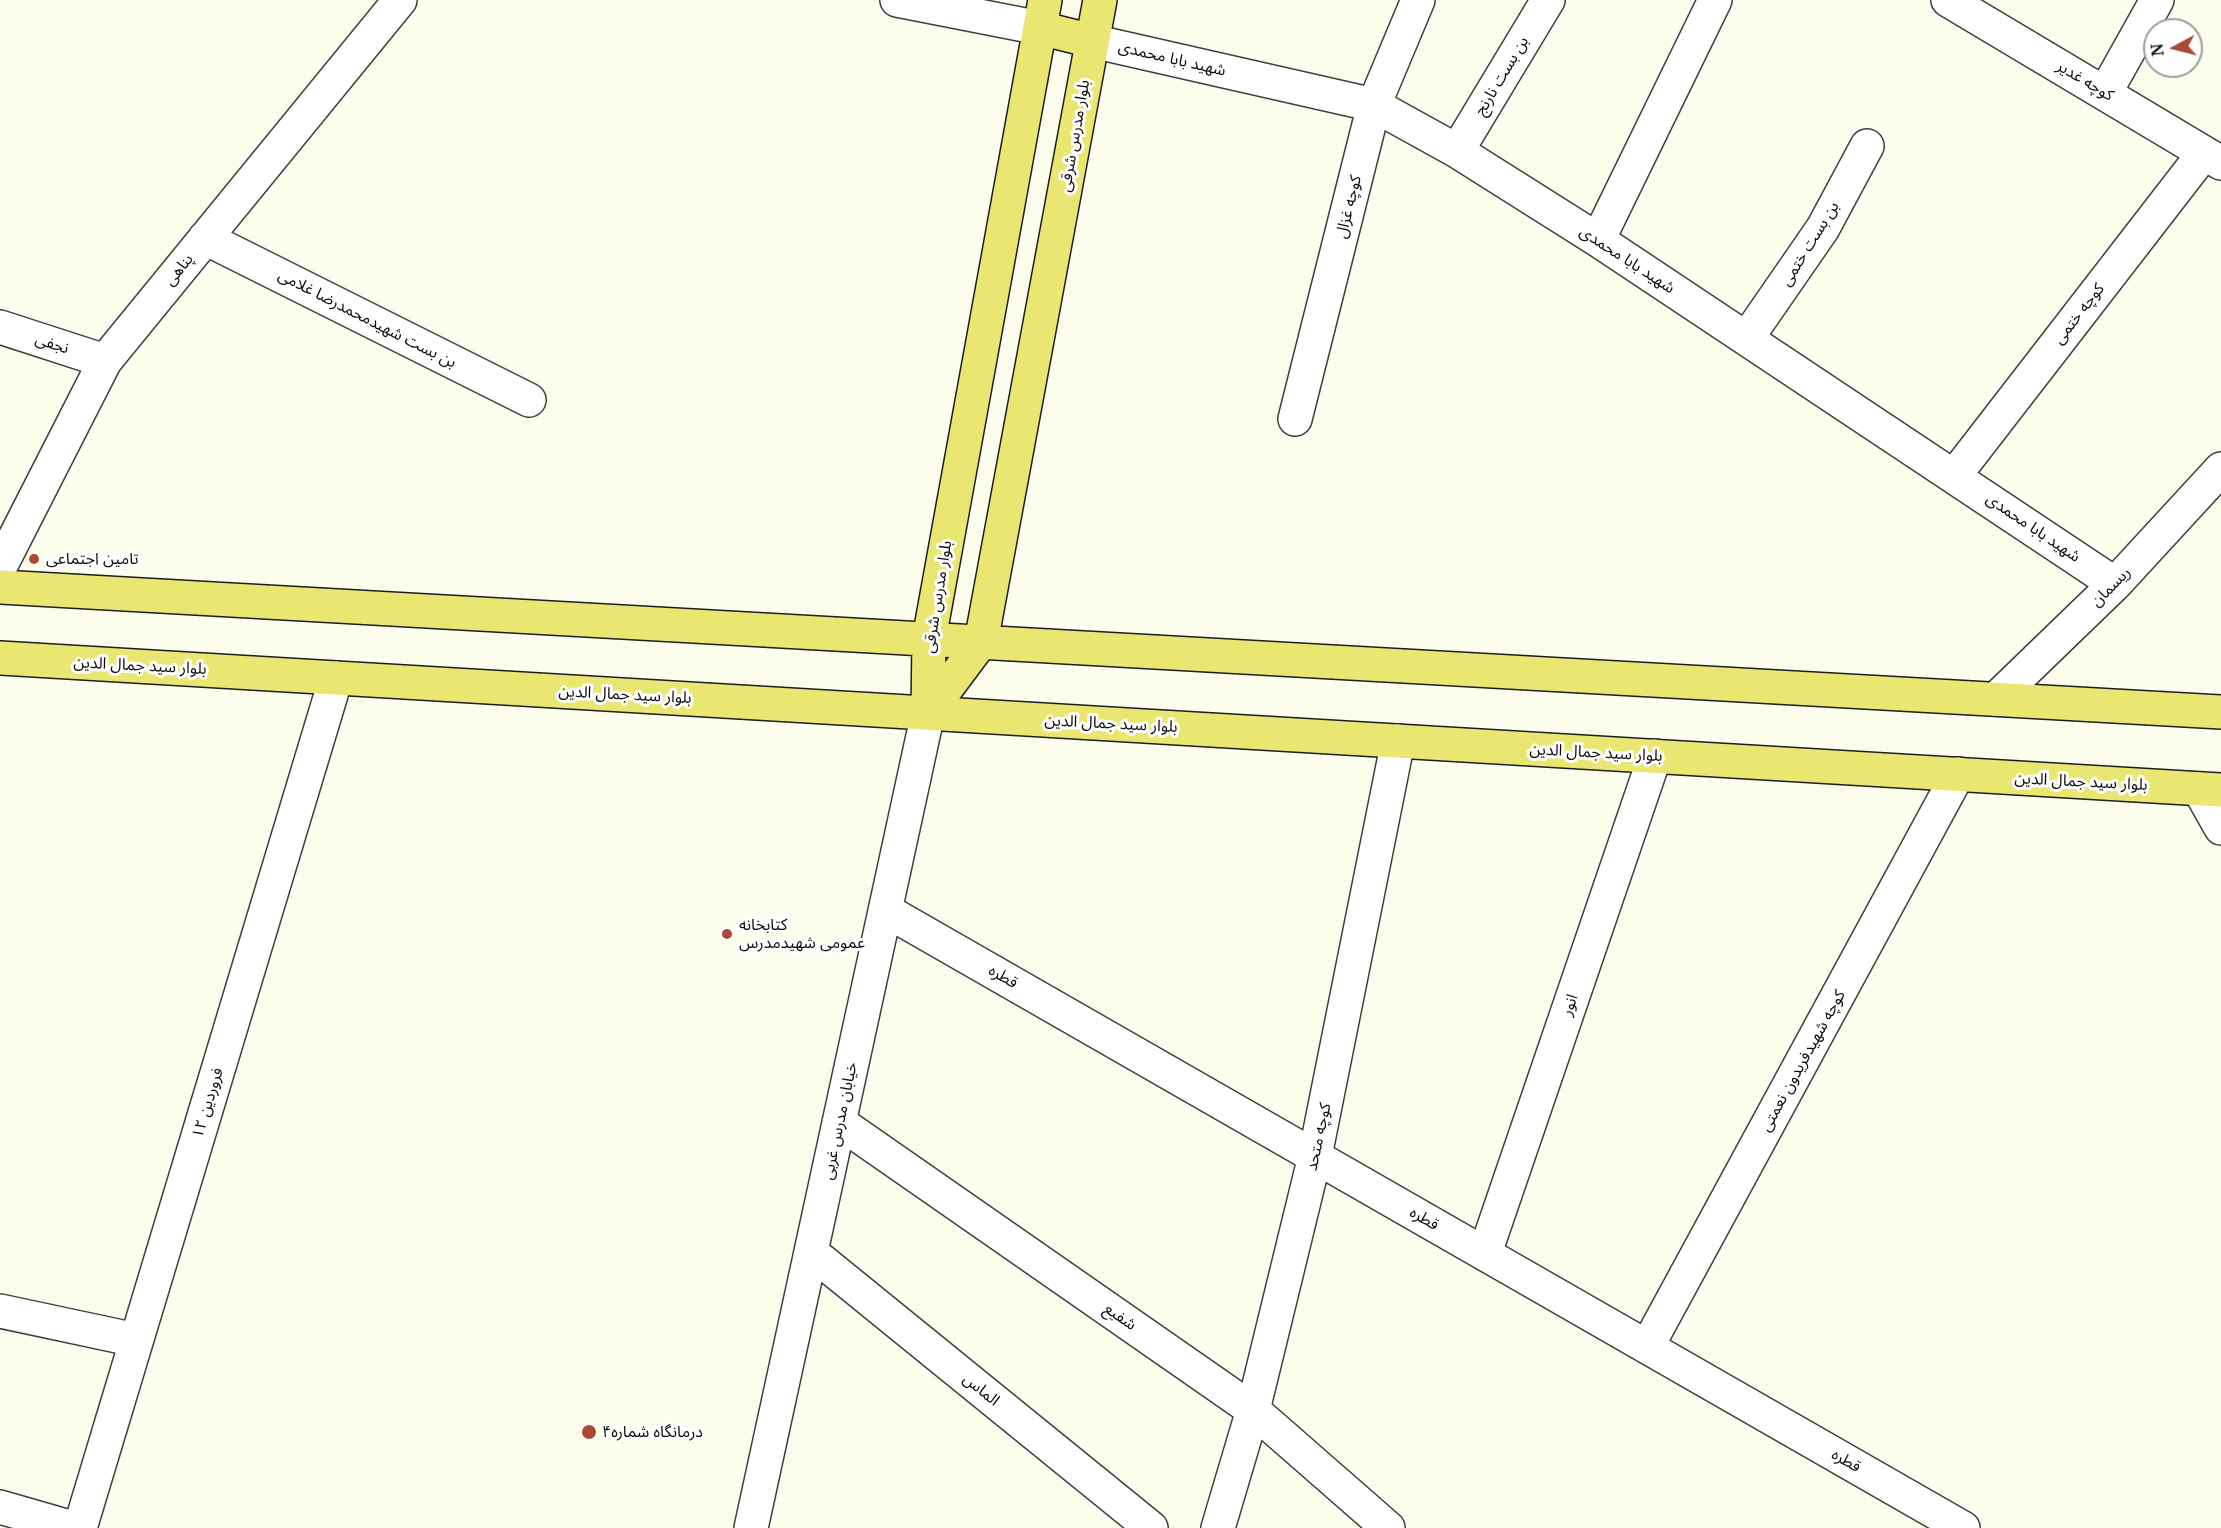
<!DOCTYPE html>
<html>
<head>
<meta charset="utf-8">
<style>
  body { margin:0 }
  #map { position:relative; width:2221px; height:1528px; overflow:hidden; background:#fcfded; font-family:"Noto Serif",serif }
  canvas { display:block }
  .north { position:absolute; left:2143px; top:18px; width:60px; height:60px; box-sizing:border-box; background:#fff; border:2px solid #9e9e9e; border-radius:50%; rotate:263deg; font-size:16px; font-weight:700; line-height:24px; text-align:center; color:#0c0c0c }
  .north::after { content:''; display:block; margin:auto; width:21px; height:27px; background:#ac4934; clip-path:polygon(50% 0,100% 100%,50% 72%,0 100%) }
</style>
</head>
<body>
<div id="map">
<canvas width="2221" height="1528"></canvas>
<div class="north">N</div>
</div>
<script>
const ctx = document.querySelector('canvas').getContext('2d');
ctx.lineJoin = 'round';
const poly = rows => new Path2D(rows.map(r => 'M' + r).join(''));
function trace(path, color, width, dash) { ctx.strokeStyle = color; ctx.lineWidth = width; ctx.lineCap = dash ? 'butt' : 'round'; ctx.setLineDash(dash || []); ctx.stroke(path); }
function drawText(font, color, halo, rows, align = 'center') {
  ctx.font = font + ' "Noto Serif","Noto Sans Arabic",serif'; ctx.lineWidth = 6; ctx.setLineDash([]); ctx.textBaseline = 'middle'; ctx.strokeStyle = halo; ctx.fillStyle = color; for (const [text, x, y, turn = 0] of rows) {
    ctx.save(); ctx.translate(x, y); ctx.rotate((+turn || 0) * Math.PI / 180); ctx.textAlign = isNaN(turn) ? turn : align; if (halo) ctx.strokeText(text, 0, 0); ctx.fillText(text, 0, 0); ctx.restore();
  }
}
const minor = poly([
  [897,0,1040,28],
  [1948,0,2221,163],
  [1092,41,1374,105,1457,151,1598,240,2115,584],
  [2105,93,2157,0],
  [1457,151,1548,0],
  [205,238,529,400],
  [1598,240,1715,0],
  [0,327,105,361],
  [1747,338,1823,228,1867,146],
  [1295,419,1374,105,1418,0],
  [1955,475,2204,153],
  [0,567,105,361,400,0],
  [1996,699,2115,584,2221,469],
  [2199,789,2221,828],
  [885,910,1963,1528],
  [839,1122,1253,1410,1388,1528],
  [811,1252,1151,1528],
  [1485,1253,1655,756],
  [0,1311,136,1340],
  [1647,1347,1958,774],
  [0,1507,73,1528],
  [80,1528,336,678],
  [751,1528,928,713],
  [1218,1528,1253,1410,1315,1156,1398,741]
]);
const major = poly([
  [1040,28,1092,41],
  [0,587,2221,712],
  [0,658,2221,790],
  [928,713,981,642,1100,0],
  [928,713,929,639,1045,0]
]);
trace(minor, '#3f3f3f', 36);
trace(major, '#1d1d1d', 36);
trace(minor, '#fff', 33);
trace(major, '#e9e771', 33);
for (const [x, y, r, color] of [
  [34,559,6,"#ac4934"],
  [727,934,6,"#ac4934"],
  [589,1432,8,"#ac4934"]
]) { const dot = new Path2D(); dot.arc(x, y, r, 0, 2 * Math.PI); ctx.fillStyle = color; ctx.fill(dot); trace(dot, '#fff', 2); }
drawText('16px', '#0c0c0c', '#fff', [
  ["شهید بابا محمدی",1172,59,13],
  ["بن بست نارنج",1502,76,-59],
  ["کوچه غدیر",2085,81,31],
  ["بلوار مدرس شرقی",1075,136,-80],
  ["کوچه غزال",1349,207,-76],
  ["بن بست ختمی",1810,244,-58],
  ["شهید بابا محمدی",1627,260,33],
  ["پناهی",179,270,-51],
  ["کوچه ختمی",2079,314,-52],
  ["بن بست شهیدمحمدرضا غلامی",367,319,27],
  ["نجفی",52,344,18],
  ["شهید بابا محمدی",2033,528,34],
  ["ریسمان",2111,587,-45],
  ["بلوار مدرس شرقی",938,597,-81],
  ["بلوار سید جمال الدین",140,666,3],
  ["بلوار سید جمال الدین",625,695,3],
  ["بلوار سید جمال الدین",1111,724,3],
  ["بلوار سید جمال الدین",1596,753,3],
  ["بلوار سید جمال الدین",2081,782,3],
  ["قطره",1003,977,30],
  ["انور",1570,1005,-71],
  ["کوچه شهیدفریدون نعمتی",1803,1061,-61],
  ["۱۲ فروردین",208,1103,-73],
  ["خیابان مدرس غربی",840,1121,-78],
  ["کوچه متحد",1319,1137,-78],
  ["قطره",1424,1219,30],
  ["شفیع",1120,1317,35],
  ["الماس",981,1390,39],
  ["قطره",1846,1461,30]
]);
drawText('16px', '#0c0c0c', '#fff', [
  ["تامین اجتماعی",46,559],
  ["کتابخانه",739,925],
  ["عمومی شهیدمدرس",739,943],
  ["درمانگاه شماره۴",602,1432]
], 'left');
</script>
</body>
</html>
